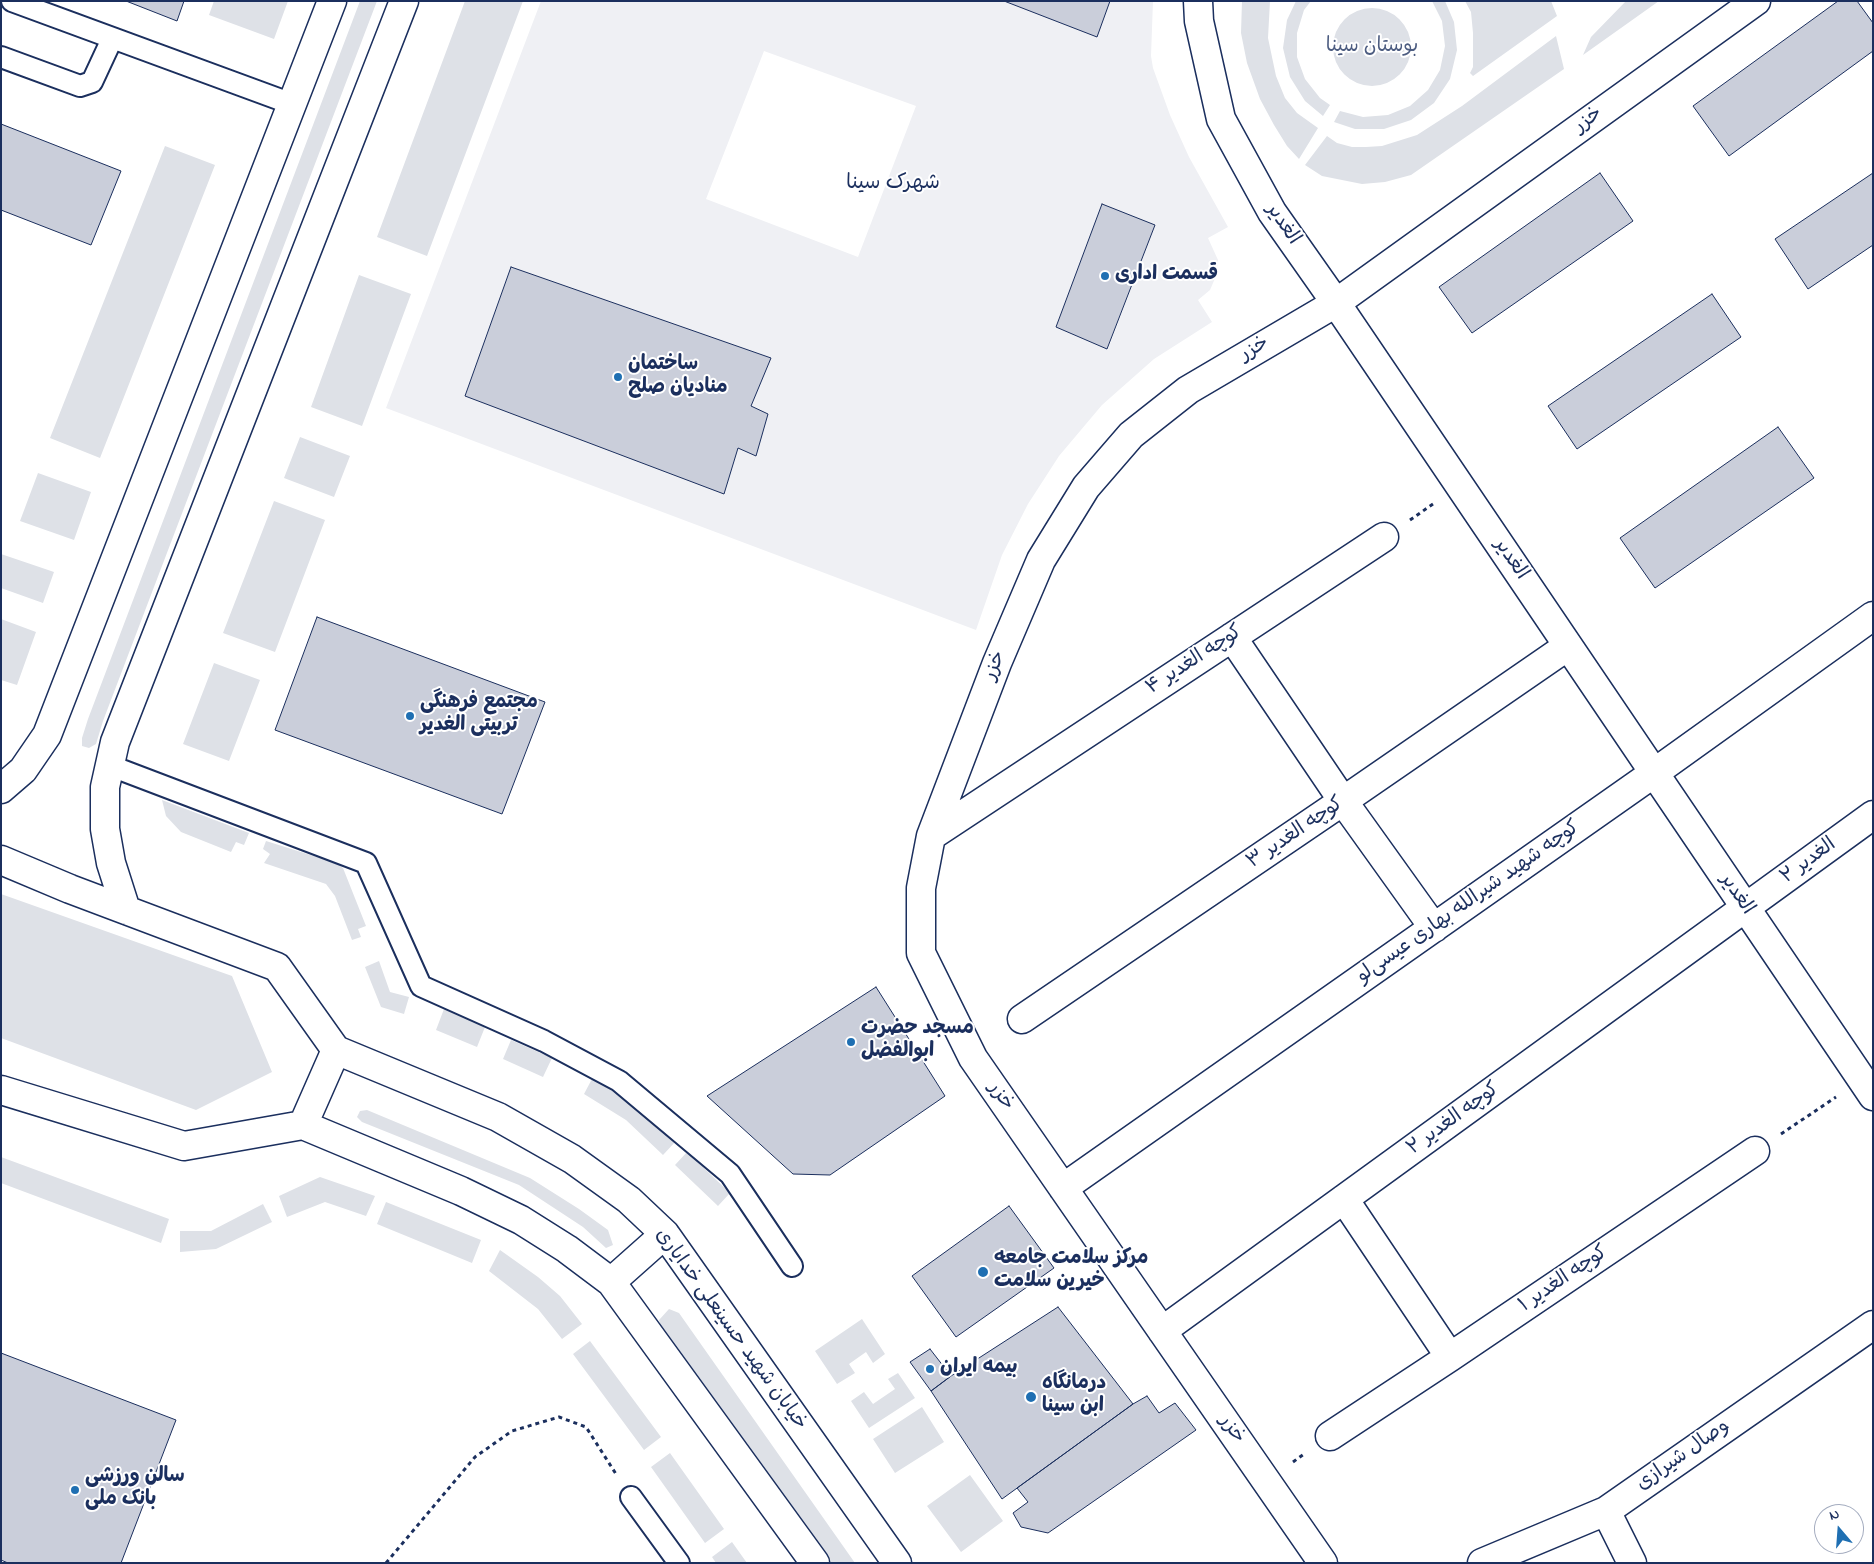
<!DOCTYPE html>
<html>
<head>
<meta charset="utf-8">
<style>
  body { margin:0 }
  #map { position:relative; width:1874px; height:1564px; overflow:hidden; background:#fff; font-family:"Indie Flower",sans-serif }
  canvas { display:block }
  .frame { position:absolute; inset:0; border:2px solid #1b2f5e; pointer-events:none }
  .north { position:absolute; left:1814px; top:1504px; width:50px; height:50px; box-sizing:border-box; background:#fff; border:1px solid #a4acbf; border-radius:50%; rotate:342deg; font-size:14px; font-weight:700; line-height:20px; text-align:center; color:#1b2f5e }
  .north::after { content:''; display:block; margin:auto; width:18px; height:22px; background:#1f6fb2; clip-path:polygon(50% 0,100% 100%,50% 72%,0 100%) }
</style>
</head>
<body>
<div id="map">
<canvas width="1874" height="1564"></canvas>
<div class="frame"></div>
<div class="north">N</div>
</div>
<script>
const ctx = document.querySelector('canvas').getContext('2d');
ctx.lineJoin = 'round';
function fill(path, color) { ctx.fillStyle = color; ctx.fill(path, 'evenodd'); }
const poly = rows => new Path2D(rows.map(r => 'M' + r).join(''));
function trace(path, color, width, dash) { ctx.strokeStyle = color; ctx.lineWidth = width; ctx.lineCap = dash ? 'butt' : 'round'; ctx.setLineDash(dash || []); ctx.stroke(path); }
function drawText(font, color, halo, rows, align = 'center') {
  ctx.font = font + ' "Indie Flower","Playpen Sans Arabic",sans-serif'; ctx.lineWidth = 4; ctx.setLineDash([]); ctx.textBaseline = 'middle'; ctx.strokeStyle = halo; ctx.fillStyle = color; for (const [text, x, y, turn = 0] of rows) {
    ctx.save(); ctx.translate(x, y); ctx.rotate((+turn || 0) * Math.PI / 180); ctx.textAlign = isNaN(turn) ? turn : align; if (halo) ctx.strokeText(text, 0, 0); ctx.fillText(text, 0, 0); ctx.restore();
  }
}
fill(poly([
  [541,1,1153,1,1151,56,1153,68,1170,115,1189,157,1228,227,1208,238,1218,260,1216,276,1210,290,1198,300,1212,322,1154,359,1102,405,1059,456,1028,504,1002,555,976,630,386,408],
  [764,51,916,106,858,257,706,199],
  [1102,205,1155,226,1108,349,1056,327],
  [511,267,771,358,751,406,768,414,756,456,738,448,724,493,465,396]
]), '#eff0f4');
fill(poly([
  [214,1,288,1,274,39,209,15],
  [360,1,377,1,103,721,96,744,89,748,82,746,82,738,88,719],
  [465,1,523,1,427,256,377,237],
  [1242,1,1270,1,1268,38,1276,76,1285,98,1297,113,1318,128,1299,159,1287,146,1274,125,1260,99,1247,63,1241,33],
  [1296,1,1311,1,1304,10,1297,33,1297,57,1305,79,1320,98,1330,105,1323,116,1305,101,1290,77,1283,48,1287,20],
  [1432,1,1445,1,1454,22,1457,50,1450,79,1434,103,1411,120,1384,129,1355,129,1334,122,1340,111,1363,117,1388,115,1410,106,1428,90,1440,70,1445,46,1442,21],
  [1465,1,1551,1,1557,16,1473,76,1470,73,1473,67,1473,33,1471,12],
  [1626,1,1659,1,1583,55,1591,37],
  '1333 47a39 39 0 1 1 78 0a39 39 0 1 1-78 0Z',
  [1556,36,1564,69,1411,175,1385,182,1362,184,1322,176,1305,165,1327,136,1337,143,1352,147,1366,147,1382,146,1417,135,1462,106],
  [165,146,215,165,100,458,50,438],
  [359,275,411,294,362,426,311,407],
  [300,437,350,456,334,497,284,478],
  [38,473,91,492,74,540,20,521],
  [274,501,325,520,275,652,223,633],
  [1,554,54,572,43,603,1,588],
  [1,619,36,632,17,685,1,680],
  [214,663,260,680,229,761,183,744],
  [162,800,249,833,244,845,236,842,231,852,181,832,166,816],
  [266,841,336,863,343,868,366,926,358,929,361,937,352,940,335,896,326,884,264,863,270,854,263,849],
  [1,894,232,976,272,1072,196,1110,1,1038],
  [379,961,390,992,409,997,404,1014,381,1007,365,967],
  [444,1009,485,1027,477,1047,436,1030],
  [511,1040,552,1058,543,1077,503,1059],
  [593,1077,640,1105,676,1141,663,1155,626,1120,584,1094],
  [367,1110,530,1178,579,1209,608,1230,613,1245,606,1248,583,1227,519,1185,362,1122,357,1117,360,1111],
  [687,1152,730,1193,718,1206,675,1165],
  [1,1157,169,1219,161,1243,1,1183],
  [320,1177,375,1196,366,1216,325,1202,287,1217,279,1196],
  [386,1202,481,1240,472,1263,377,1224],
  [263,1204,272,1222,216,1249,180,1252,180,1231,211,1231],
  [500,1250,538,1277,560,1296,582,1324,562,1339,538,1309,489,1271],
  [669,1309,679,1313,855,1563,828,1563,663,1333,659,1320],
  [862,1319,885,1354,873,1363,866,1352,849,1364,855,1373,837,1384,815,1351],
  [590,1341,661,1437,644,1450,573,1354],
  [898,1373,915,1398,869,1428,851,1401,864,1392,873,1404,895,1389,888,1379],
  [922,1407,944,1442,895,1473,873,1439],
  [670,1453,724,1529,705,1543,651,1467],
  [970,1475,1003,1521,961,1552,927,1506],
  [732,1542,747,1563,716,1563,712,1557]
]), '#dee1e7');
const building = poly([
  [126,1,184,1,177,21,126,1],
  [1004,1,1110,1,1097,37,1004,1],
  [1838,1,1857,1,1873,23,1873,51,1729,156,1693,106,1838,1],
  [1,124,121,171,91,245,1,210,1,124],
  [1600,173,1633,221,1472,333,1439,287,1600,173],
  [1873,173,1873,245,1808,289,1775,239,1873,173],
  [1102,204,1155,225,1107,349,1056,327,1102,204],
  [511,267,771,358,751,406,768,414,756,456,738,448,724,494,465,396,511,267],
  [1712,294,1741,337,1577,449,1548,406,1712,294],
  [1778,427,1814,478,1655,588,1620,538,1778,427],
  [317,617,545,702,502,814,275,730,317,617],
  [876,987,945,1096,830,1175,793,1174,707,1096,876,987],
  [1009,1206,1054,1268,956,1337,912,1276,1009,1206],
  [1058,1307,1133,1404,1002,1499,931,1391,951,1376,1058,1307],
  [930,1349,951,1376,931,1391,910,1362,930,1349],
  [1,1353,176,1420,121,1563,8,1563,1,1560,1,1353],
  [1147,1396,1159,1413,1175,1403,1196,1430,1048,1533,1021,1527,1013,1513,1028,1502,1017,1488,1133,1404,1147,1396]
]);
fill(building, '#caceda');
trace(building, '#1b2f5e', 1);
const lane = poly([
  [12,1,292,104],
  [1,57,80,86,92,82,112,39],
  [111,766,366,863,421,986,544,1041,619,1081,730,1174,792,1266],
  [631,1497,679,1563]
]);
const street = poly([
  [1198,1,1199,21,1221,119,1272,212,1336,303,1873,1096],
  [1232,637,1343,801,1434,928],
  [931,836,1384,537],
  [1022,1019,1343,801,1568,646],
  [1063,1188,1654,773,1873,616],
  [1344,1199,1450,1357],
  [1162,1331,1873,815],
  [1330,1436,1450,1357,1755,1151],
  [1606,1511,1632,1563],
  [1323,1563,973,1058,921,953,921,888,931,836,997,663,1041,560,1086,487,1131,435,1188,390,1336,303,1756,1],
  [1482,1563,1606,1511,1873,1325]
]);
const secondary = poly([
  [1,789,23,770,47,735,332,1],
  [1,860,70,889,277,967,336,1050,303,1125,184,1146,1,1090],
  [126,910,111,863,105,829,105,787,115,742,404,1],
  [336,1050,498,1117,572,1159,629,1200,665,1234,897,1563],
  [303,1125,461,1191,521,1220,567,1249,611,1282,815,1563],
  [611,1282,665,1234]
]);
trace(lane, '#1b2f5e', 24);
trace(street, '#1b2f5e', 31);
trace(secondary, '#1b2f5e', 31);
trace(poly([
  [1410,520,1433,504],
  [1781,1134,1836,1097],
  [1293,1462,1304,1454],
  [386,1563,475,1457,512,1431,559,1417,586,1427,616,1474]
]), '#1b2f5e', 3, [4, 4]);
trace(lane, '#fff', 20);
trace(street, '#fff', 28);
trace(secondary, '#fff', 28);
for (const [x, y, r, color] of [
  [1105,276,5,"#1f6fb2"],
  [618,377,5,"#1f6fb2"],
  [410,716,5,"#1f6fb2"],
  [851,1042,5,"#1f6fb2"],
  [983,1272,6,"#1f6fb2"],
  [930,1369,5,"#1f6fb2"],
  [1031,1397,6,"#1f6fb2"],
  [75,1490,5,"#1f6fb2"]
]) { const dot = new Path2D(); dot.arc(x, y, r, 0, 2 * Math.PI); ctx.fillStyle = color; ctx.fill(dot); trace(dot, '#fff', 2); }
drawText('20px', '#4c5c80', '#fff', [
  ["بوستان سینا",1372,48]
]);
drawText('20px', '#1b2f5e', '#fff', [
  ["خزر",1589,121,-36],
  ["الغدیر",1282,225,56],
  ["خزر",1255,350,-30],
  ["الغدیر",1510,560,56],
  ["کوچه الغدیر ۴",1195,661,-33],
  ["خزر",996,666,-68],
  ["کوچه الغدیر ۳",1296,834,-34],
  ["۲ الغدیر",1809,862,-36],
  ["الغدیر",1736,895,56],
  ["کوچه شهید شیرالله بهاری عیسی‌لو",1469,903,-35],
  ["خزر",1000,1097,55],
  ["کوچه الغدیر ۲",1454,1120,-36],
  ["کوچه الغدیر ۱",1564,1280,-34],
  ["خیابان شهید حسینعلی خدایاری",730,1330,54],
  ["خزر",1231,1430,55],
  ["وصال شیرازی",1684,1456,-35]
]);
drawText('bold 20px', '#1b2f5e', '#fff', [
  ["قسمت اداری",1115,276],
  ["ساختمان",628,366],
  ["منادیان صلح",628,389],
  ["مجتمع فرهنگی",420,704],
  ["تربیتی الغدیر",420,727],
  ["مسجد حضرت",861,1030],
  ["ابوالفضل",861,1053],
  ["مرکز سلامت جامعه",994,1260],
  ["خیرین سلامت",994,1283],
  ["بیمه ایران",940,1369],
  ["درمانگاه",1042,1385],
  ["ابن سینا",1042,1408],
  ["سالن ورزشی",85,1478],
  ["بانک ملی",85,1501]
], 'left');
drawText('21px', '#1b2f5e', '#fff', [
  ["شهرک سینا",893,185]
]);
</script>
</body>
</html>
